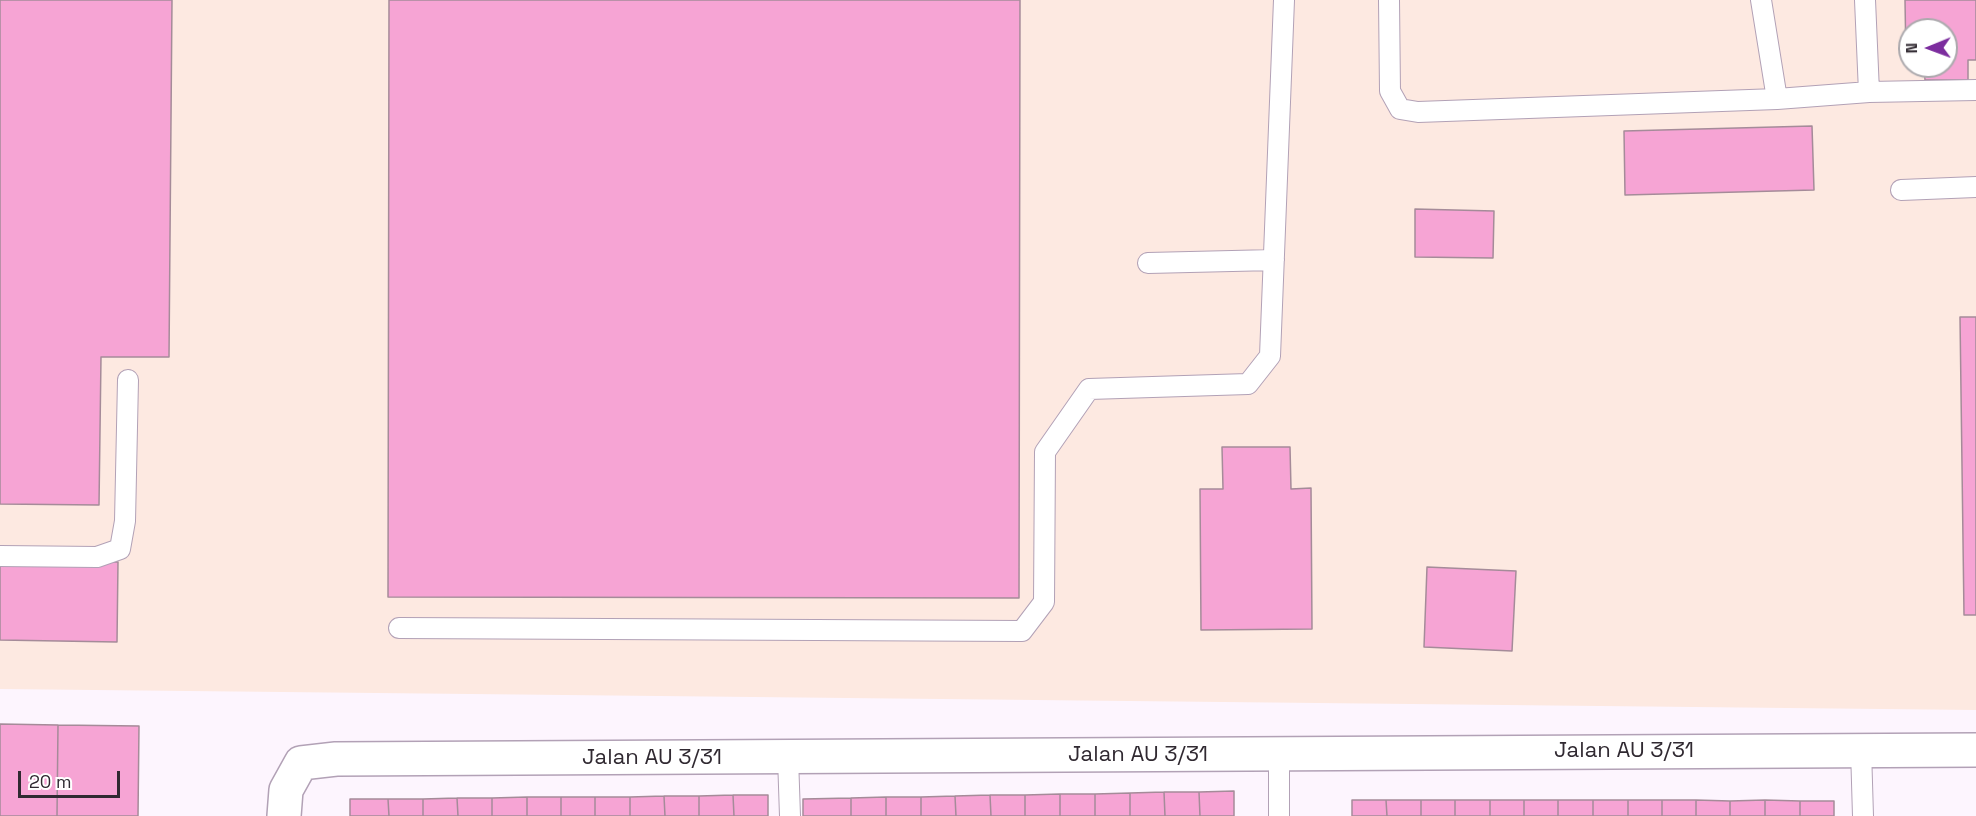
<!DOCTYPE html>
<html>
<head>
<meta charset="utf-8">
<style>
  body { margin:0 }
  #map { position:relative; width:1976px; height:816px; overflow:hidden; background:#fdf5fe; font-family:"Space Grotesk",sans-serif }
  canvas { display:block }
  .north { position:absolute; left:1898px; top:18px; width:60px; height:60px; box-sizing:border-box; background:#fff; border:2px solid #aca9ad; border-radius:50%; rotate:269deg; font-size:16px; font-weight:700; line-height:24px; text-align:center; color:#302931 }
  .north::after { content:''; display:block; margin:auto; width:21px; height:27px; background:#7c2d9e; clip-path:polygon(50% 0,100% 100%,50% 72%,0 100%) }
  .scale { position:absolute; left:18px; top:771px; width:102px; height:27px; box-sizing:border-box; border:3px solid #302931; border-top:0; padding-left:8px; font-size:18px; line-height:21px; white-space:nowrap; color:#302931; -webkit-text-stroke:4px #fff; paint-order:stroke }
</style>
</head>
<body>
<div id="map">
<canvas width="1976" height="816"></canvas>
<div class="north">N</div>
<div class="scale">20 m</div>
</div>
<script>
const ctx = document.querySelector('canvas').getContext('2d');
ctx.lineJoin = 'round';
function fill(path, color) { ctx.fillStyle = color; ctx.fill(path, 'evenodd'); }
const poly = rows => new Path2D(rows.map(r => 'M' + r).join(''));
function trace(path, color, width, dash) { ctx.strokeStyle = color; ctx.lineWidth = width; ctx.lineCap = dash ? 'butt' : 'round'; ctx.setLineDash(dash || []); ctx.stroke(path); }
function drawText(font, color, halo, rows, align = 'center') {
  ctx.font = font + ' "Space Grotesk",sans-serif'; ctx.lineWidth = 6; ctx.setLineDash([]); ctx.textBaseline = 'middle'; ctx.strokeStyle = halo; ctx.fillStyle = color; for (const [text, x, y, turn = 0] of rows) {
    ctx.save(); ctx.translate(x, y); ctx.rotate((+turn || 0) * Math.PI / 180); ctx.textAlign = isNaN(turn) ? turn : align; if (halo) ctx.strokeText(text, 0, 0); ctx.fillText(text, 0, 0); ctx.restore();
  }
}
fill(poly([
  [0,0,1976,0,1976,710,0,689],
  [1910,30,1946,30,1946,66,1910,66]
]), '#fde9e1');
const building = poly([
  [0,0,172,0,169,357,101,357,99,505,0,504,0,0],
  [389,0,1020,0,1019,598,388,597,389,0],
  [1905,0,1976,0,1976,60,1968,60,1968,80,1925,80,1924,66,1946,66,1946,30,1910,30,1910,61,1906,62,1905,0],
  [1812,126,1814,190,1625,195,1624,131,1812,126],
  [1415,209,1494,211,1493,258,1415,257,1415,209],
  [1960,317,1976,317,1976,615,1964,615,1960,317],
  [1222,447,1290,447,1291,489,1311,488,1312,629,1201,630,1200,489,1223,489,1222,447],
  [0,560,118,562,117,642,0,640,0,560],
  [1427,567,1516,571,1512,651,1424,647,1427,567],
  [0,724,58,725,57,816,0,816,0,724],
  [58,725,139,726,138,816,57,816,58,725],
  [1234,791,1234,816,1200,816,1199,792,1234,791],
  [1164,792,1165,816,1130,816,1130,793,1164,792],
  [1164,792,1199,792,1200,816,1165,816,1164,792],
  [1130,793,1130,816,1095,816,1095,794,1130,793],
  [1060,794,1060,816,1025,816,1025,795,1060,794],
  [1060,794,1095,794,1095,816,1060,816,1060,794],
  [733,795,734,816,699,816,699,796,733,795],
  [733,795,768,795,768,816,734,816,733,795],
  [990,795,991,816,956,816,955,796,990,795],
  [990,795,1025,795,1025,816,991,816,990,795],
  [664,796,665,816,630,816,630,797,664,796],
  [664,796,699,796,699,816,665,816,664,796],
  [955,796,956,816,921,816,921,797,955,796],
  [527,797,527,816,492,816,492,798,527,797],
  [527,797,561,797,561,816,527,816,527,797],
  [561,797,595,797,595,816,561,816,561,797],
  [595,797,630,797,630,816,595,816,595,797],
  [886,797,886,816,851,816,851,798,886,797],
  [886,797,921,797,921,816,886,816,886,797],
  [457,798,458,816,423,816,423,799,457,798],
  [457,798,492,798,492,816,458,816,457,798],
  [851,798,851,816,803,816,803,799,851,798],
  [350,799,388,799,389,816,350,816,350,799],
  [388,799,423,799,423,816,389,816,388,799],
  [1352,800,1386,800,1387,816,1352,816,1352,800],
  [1386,800,1421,800,1421,816,1387,816,1386,800],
  [1421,800,1455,800,1455,816,1421,816,1421,800],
  [1455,800,1490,800,1490,816,1455,816,1455,800],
  [1490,800,1524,800,1524,816,1490,816,1490,800],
  [1524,800,1558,800,1558,816,1524,816,1524,800],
  [1558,800,1593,800,1593,816,1558,816,1558,800],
  [1593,800,1628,800,1628,816,1593,816,1593,800],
  [1628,800,1662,800,1662,816,1628,816,1628,800],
  [1662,800,1696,800,1696,816,1662,816,1662,800],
  [1696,800,1730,801,1730,816,1696,816,1696,800],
  [1765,800,1765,816,1730,816,1730,801,1765,800],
  [1765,800,1800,801,1800,816,1765,816,1765,800],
  [1800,801,1834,801,1834,816,1800,816,1800,801]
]);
fill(building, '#f6a4d4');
trace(building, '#a58b99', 1.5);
const service = poly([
  [1389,0,1390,91,1400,109,1418,112,1777,99,1761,0],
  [1865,0,1869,92],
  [1777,99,1869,92,1976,90],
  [1901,190,1976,187],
  [1148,263,1274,260],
  [0,556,97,557,120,549,125,521,128,380],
  [399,628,1022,631,1044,602,1045,452,1089,389,1248,384,1270,356,1284,0],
  [1861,749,1863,816],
  [788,757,790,816],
  [1279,816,1279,754]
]);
const minor = poly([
  [284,816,286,790,301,763,336,759,1976,750]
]);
trace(service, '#b2a1b6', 22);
trace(minor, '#b2a1b6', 36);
trace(service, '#fff', 20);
trace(minor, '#fff', 33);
drawText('22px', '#302931', '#fff', [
  ["Jalan AU 3/31",1624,751],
  ["Jalan AU 3/31",1138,755],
  ["Jalan AU 3/31",652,758]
]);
</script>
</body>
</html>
